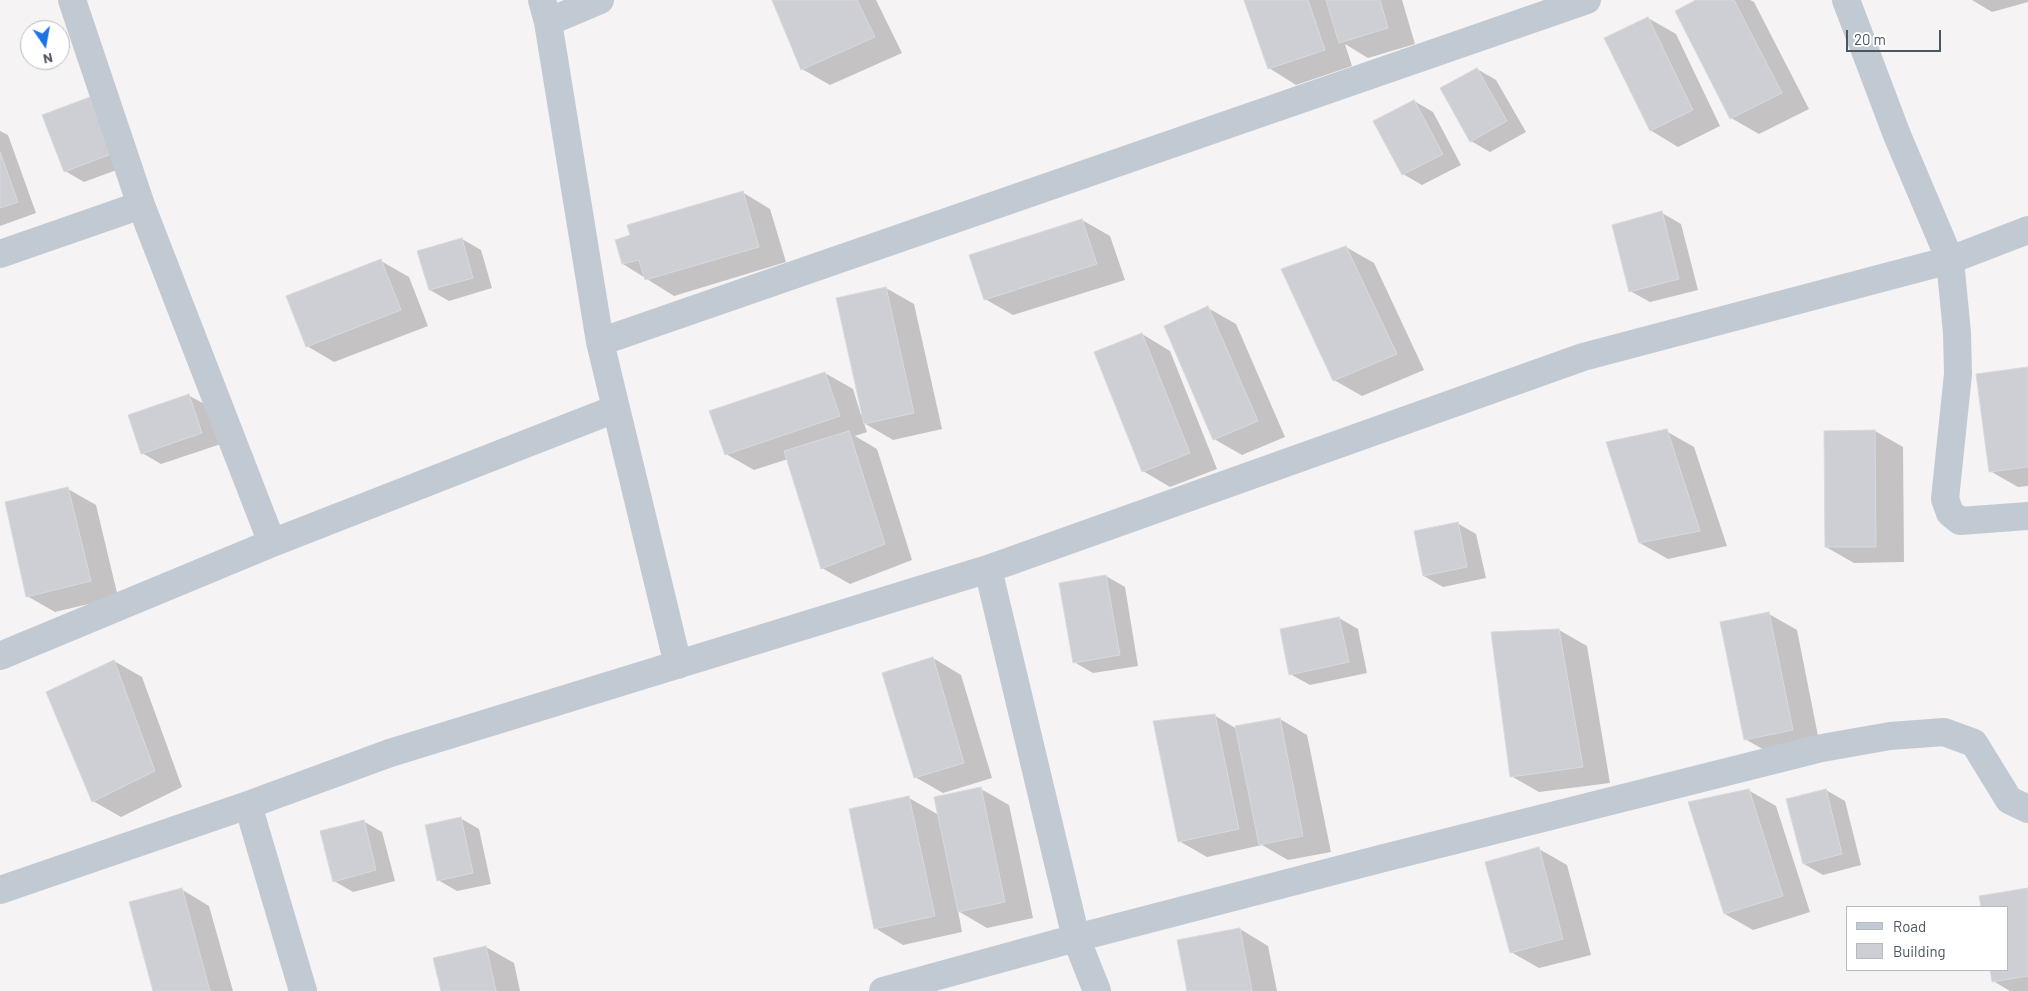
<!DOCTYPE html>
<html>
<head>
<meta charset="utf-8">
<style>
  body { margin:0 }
  #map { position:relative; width:2028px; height:991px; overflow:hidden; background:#f5f3f3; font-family:Barlow,sans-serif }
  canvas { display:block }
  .legend { position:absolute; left:1846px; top:906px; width:162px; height:65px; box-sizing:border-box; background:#fff; border:1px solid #b7bbc0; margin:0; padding:6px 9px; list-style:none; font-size:15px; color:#4a5661 }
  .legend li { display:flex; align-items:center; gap:10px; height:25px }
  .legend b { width:25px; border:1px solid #b7bbc0 }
  .north { position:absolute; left:20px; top:20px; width:50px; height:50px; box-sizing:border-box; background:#fff; border:1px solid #b7bbc0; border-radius:50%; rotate:168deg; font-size:14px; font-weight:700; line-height:20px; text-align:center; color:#4a5661 }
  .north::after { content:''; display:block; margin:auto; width:18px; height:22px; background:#1a73e8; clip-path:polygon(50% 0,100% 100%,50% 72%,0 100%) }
  .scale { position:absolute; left:1846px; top:30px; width:95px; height:22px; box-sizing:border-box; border:2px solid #4a5661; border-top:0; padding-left:6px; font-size:15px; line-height:18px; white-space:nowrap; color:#4a5661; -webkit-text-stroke:4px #fff; paint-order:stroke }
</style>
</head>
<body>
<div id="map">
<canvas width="2028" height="991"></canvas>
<ul class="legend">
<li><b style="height:6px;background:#c1cad2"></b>Road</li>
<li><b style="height:14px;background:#cdcfd5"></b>Building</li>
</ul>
<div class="north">N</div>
<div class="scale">20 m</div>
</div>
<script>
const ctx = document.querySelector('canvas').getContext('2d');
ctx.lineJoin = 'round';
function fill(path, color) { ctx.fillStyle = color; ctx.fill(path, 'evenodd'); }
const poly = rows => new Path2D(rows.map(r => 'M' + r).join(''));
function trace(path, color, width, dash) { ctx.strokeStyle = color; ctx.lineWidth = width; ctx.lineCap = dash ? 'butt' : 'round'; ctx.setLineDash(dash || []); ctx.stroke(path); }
fill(poly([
  [774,0,876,0,902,53,830,85,802,69],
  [1245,0,1402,0,1415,44,1368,58,1345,44,1352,66,1296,85,1269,68],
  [1699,0,1750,0,1754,2,1809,109,1759,134,1731,118],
  [1972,0,2028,0,2028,2,1992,12],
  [1648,18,1676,34,1720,126,1678,147,1650,130],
  [1477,69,1496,80,1526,132,1490,152,1471,141],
  [90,98,109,109,130,165,84,182,65,171],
  [1414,101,1433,112,1461,165,1422,185,1403,174,1375,122],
  [0,131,8,135,36,213,0,226],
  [742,192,770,209,786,262,674,296,623,264],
  [1662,213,1681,224,1698,290,1650,302,1630,291],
  [1082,220,1110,236,1125,280,1013,315,985,299],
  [462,239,481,250,492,288,449,301,430,290],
  [1346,247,1374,263,1424,370,1362,396,1334,380],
  [381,261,409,277,428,326,334,362,307,346],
  [886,288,914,304,942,429,893,440,864,423,867,432,855,436,877,449,912,560,850,584,822,568,788,459,754,470,726,454,825,373,853,389,861,415,863,414],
  [1208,308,1236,324,1285,437,1242,455,1214,439],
  [1142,334,1170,351,1217,469,1170,487,1143,471],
  [2028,368,2028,486,2018,487,1990,471],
  [188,395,208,406,221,444,161,464,142,453],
  [1666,431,1694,447,1727,546,1668,559,1640,543],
  [1875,431,1903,447,1904,562,1854,563,1826,547],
  [68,489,96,505,118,597,55,612,27,596],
  [1457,523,1476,534,1486,578,1443,587,1424,576],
  [1106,576,1125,587,1138,666,1093,673,1074,662],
  [1769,614,1797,630,1820,746,1773,755,1745,739],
  [1339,618,1358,629,1367,673,1310,685,1290,674],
  [1559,630,1587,646,1610,783,1539,792,1511,776],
  [933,658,961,675,992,778,943,793,915,777],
  [114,661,142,677,182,787,121,817,93,801],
  [1214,715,1235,728,1280,719,1307,735,1331,852,1288,860,1262,845,1207,857,1179,841],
  [981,789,1009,805,1033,918,987,928,958,911,962,932,903,945,875,928,909,798,939,815],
  [1748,790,1776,806,1810,912,1753,930,1725,914],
  [1826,790,1845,801,1861,865,1823,875,1804,864],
  [460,818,479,829,491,884,457,891,438,880],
  [363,821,382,832,395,881,353,892,334,881],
  [1539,849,1567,865,1591,955,1539,968,1511,952],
  [181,889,209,906,233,991,154,991],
  [2028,890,2028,991,2010,991,1993,981,1991,970,2007,970,2007,907,1982,907,1980,897],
  [1240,929,1268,946,1277,991,1188,991],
  [486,947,514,963,520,991,442,991]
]), '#0003');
const building = poly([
  [772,0,857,0,875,37,801,70,772,0],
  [1244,0,1308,0,1325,50,1268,69,1244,0],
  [1326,0,1380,0,1388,28,1339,43,1326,0],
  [1696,0,1734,0,1782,93,1730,119,1675,11,1696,0],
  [1648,17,1693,110,1650,131,1604,38,1648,17],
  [1477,68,1507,121,1470,142,1440,88,1477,68],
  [90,97,111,154,64,172,42,115,90,97],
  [1414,100,1443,154,1402,175,1373,121,1414,100],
  [0,152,18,202,0,208,0,152],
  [743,191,759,247,645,280,639,260,622,264,615,240,630,235,627,225,743,191],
  [1662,211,1679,279,1629,292,1612,225,1662,211],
  [1082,219,1097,264,984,300,969,255,1082,219],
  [462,238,473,278,429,290,417,251,462,238],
  [1346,246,1397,354,1333,381,1281,269,1346,246],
  [381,259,401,310,306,347,286,296,381,259],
  [886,287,914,413,864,424,836,298,886,287],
  [1208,306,1258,421,1213,440,1164,326,1208,306],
  [1142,333,1190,453,1142,472,1094,352,1142,333],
  [2028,367,2028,467,1989,472,1976,374,2028,367],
  [825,372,840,416,725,455,709,411,825,372],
  [189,394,202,433,141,454,128,415,189,394],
  [1667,429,1700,531,1639,543,1606,442,1667,429],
  [1875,430,1876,547,1825,547,1824,431,1875,430],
  [849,431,885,544,821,569,784,451,849,431],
  [68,487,91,581,26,597,5,502,68,487],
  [1458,522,1467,567,1423,576,1414,531,1458,522],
  [1106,575,1120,655,1073,663,1059,583,1106,575],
  [1769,612,1793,730,1744,740,1720,622,1769,612],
  [1339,617,1349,662,1289,675,1280,629,1339,617],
  [1559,629,1583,767,1510,777,1491,632,1559,629],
  [933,657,964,763,914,778,882,673,933,657],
  [114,660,155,771,92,802,46,692,114,660],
  [1215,714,1239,829,1178,842,1153,721,1215,714],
  [1280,718,1303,836,1259,845,1235,726,1280,718],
  [981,787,1005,902,958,912,934,797,981,787],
  [1749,789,1783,896,1724,914,1688,802,1749,789],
  [1826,789,1842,854,1803,864,1786,799,1826,789],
  [909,796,935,916,874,929,849,809,909,796],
  [461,817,473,873,437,881,425,825,461,817],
  [364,820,376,870,333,882,320,831,364,820],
  [1539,847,1563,939,1510,953,1485,862,1539,847],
  [182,888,210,991,153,991,129,902,182,888],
  [2028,888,2028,976,1992,982,1990,970,2007,970,2007,907,1981,907,1979,896,2028,888],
  [1240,928,1252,991,1187,991,1177,940,1240,928],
  [486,946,496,991,441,991,433,958,486,946]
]);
fill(building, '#cdcfd5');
trace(building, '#d7d9de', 1);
trace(poly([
  [72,0,141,205,272,543],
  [542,0,548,22,600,342,678,665],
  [1846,0,1897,135,1950,260,1957,333,1958,374,1945,499,1950,513,1960,521,2028,516],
  [548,22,600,0],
  [0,254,141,205],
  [600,342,1587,0],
  [988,569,1076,938,1097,991],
  [0,656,272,543,615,409],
  [248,805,303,991],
  [0,890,248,805,390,753,988,569,1583,357,1950,260,2028,230],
  [883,991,1076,938,1380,859,1822,748,1890,736,1944,732,1974,743,2009,800,2028,809]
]), '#c1cad2', 28);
</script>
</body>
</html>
